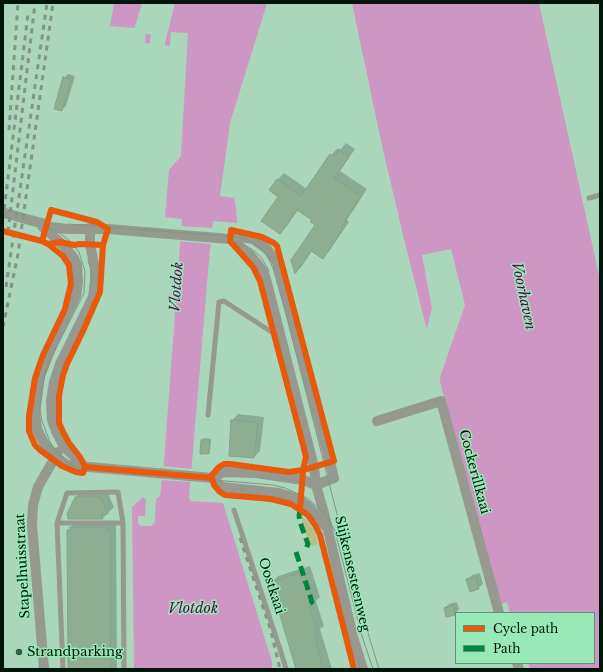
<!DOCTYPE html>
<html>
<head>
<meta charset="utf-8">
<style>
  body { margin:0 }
  #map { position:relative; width:603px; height:672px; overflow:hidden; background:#aad6bc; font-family:"Libre Baskerville",serif }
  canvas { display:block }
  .frame { position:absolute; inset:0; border:4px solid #00160a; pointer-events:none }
  .legend { position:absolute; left:455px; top:612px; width:140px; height:52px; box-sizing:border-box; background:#98e8b8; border:1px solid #5b9472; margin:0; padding:5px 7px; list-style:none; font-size:12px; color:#00160a }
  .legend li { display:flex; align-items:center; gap:8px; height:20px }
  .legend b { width:20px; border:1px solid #5b9472 }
</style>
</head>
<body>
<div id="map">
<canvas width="603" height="672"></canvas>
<div class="frame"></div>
<ul class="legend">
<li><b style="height:5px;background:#e8590c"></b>Cycle path</li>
<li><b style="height:5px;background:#00873e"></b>Path</li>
</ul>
</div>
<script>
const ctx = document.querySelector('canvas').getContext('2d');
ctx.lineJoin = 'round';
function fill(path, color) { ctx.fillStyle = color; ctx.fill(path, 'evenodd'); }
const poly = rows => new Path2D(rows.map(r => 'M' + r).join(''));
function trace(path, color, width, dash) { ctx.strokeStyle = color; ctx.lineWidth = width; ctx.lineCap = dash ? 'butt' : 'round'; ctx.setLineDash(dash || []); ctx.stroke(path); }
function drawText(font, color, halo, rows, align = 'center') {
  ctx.font = font + ' "Libre Baskerville",serif'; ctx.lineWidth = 3; ctx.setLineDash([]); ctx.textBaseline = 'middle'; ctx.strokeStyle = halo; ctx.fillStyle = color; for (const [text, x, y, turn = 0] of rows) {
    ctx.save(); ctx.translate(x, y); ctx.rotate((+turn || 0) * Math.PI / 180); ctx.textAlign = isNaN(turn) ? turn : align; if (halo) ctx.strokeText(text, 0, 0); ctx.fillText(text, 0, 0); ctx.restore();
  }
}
fill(poly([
  [302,516,308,522,314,531,318,544,311,546,302,522]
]), '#b6bf86');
fill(poly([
  [114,3,267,3,230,123,220,196,234,198,236,206,237,223,213,221,209,260,189,498,191,501,223,503,272,662,272,669,134,669,132,507,143,497,146,500,145,516,138,516,138,523,141,526,151,526,155,522,156,499,160,496,164,462,182,219,165,217,169,170,181,156,188,33,171,32,170,46,145,43,146,29,110,26],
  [352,3,539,3,600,280,600,669,530,669,528,663,594,663,594,613,510,613,507,602,499,605,444,397,403,235,381,141]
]), '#ce96c2');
fill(poly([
  [142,3,175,3,164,47,149,46,151,35,144,33,144,31,134,30],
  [180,226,214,228,212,244,178,241],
  [451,249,465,305,438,383,426,332,432,309,422,255],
  [162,466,193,469,192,482,160,480]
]), '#aad6bc');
fill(poly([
  [68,74,75,76,66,106,62,110,64,78],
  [346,143,355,149,340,171,367,189,347,220,349,222,329,251,323,258,312,251,302,266,296,272,317,225,313,220,298,210,287,226,280,233,279,196,277,180,284,173,307,189,331,155,338,148,340,150],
  [238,414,264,417,260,451,254,457,232,420],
  [204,438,211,439,210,451,208,453,202,440],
  [82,491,107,491,114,507,103,518,69,518,75,498],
  [77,521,116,524,117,669,69,669,68,531],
  [310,566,320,597,316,601,324,626,320,629,332,669,298,669,271,583,278,576],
  [480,573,483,584,478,588,467,580,472,575],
  [457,602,459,609,455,614,445,608,449,604]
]), '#0003');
const building = poly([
  [63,77,71,80,62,111,54,109,63,77],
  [339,150,349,157,334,178,361,196,341,227,343,229,323,259,311,251,295,274,291,260,315,225,310,222,312,220,297,210,280,234,261,221,278,197,269,190,277,179,301,196,330,154,334,157,339,150],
  [231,420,258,423,254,458,229,456,231,420],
  [201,440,210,440,209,454,200,454,201,440],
  [75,497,100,497,108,514,101,514,103,519,68,519,67,514,75,497],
  [70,527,106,527,107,530,110,530,111,669,68,669,67,530,70,530,70,527],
  [304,572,314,604,309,606,318,633,314,634,323,669,296,669,270,582,304,572],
  [476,577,479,589,470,592,466,579,476,577],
  [453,605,455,615,446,617,444,608,453,605]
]);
fill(building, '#8dae90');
trace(building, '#85a189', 1);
trace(poly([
  [589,198,600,195],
  [3,210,43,221],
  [3,215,42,226],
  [208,415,219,302,224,301,270,331,274,333,279,332],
  [234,510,280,649,286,669],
  [57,523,123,523],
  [63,669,57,523,67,493,118,492,123,523,124,669]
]), '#95998f', 5);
trace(poly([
  [42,226,64,246,74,258,77,265,78,282,76,296,54,341,40,376,37,398,35,412,37,429,44,443,55,456,67,465,212,478,223,472,256,473,303,480,316,485],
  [42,226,67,229,108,229,230,239,239,237,253,239,267,249,277,262,334,478,316,485],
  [230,239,250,255,257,263,264,273,267,283,314,467,316,485,324,513,353,637,363,669],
  [377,421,441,401,499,613],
  [85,467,64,447,56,431,52,420,51,401,54,382,60,364,93,297,95,282,95,268,90,245,90,228],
  [212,478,222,487,279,493,298,499,310,508,325,526],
  [517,663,519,669],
  [44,669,32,525,33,505,38,487,58,452]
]), '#95998f', 10);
trace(poly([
  [68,224,239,237,251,241,266,253,273,268,286,314,364,620,379,669],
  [42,226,58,232,70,241,79,252,85,271,84,293,48,364,42,387,40,409,42,421,50,442,57,453,65,461,74,466,84,469,273,485,285,488,307,498,320,509,328,518,335,531,361,633,373,669],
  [234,242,243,244,253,250,261,257,269,271],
  [88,260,92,273,90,288]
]), '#829586', 1);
trace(poly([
  [9,130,18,3],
  [3,219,28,14],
  [8,232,35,3],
  [6,287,47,3],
  [3,327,18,254,53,3],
  [240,538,271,631,280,669]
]), '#829586', 3, [5, 5]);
trace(poly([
  [300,509,299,516,300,522,308,544,306,549],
  [296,552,312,602,309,604]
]), '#00873e', 5, [10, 5]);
trace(poly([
  [3,231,42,241,48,244,63,256,69,265,71,284,68,296,65,309,43,355,35,378,29,416,29,431,35,445,40,450,62,466,76,472,83,473,85,467,80,457,69,443,64,434,59,423,59,396,63,375,67,364,83,331,100,292,103,245,80,244,74,245,60,242,48,244],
  [42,241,51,210,97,222,108,229,103,245],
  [85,467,212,478],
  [300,509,303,470,306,457,303,445,260,281,253,267,230,241,231,230,262,237,274,243,277,246,334,461,303,470,289,472,230,464,224,464,219,467,212,475,212,478,214,485,220,492,225,495,271,499,291,504,308,515,315,525,320,535,354,669]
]), '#e8590c', 6);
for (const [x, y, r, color] of [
  [19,652,4,"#3b5948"]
]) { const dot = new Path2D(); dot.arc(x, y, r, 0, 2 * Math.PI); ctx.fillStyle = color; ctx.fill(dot); trace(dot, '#98e8b8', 1.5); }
drawText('13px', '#00160a', '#98e8b8', [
  ["Cockerillkaai",474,472,75],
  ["Stapelhuisstraat",23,566,-93],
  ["Slijkensesteenweg",352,574,77],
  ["Oostkaai",271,586,72]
]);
drawText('13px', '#00160a', '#98e8b8', [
  ["Strandparking",27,652]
], 'left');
drawText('italic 14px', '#630453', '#98e8b8', [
  ["Vlotdok",177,287,-86],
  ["Voorhaven",523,296,78],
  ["Vlotdok",193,609]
]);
</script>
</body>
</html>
